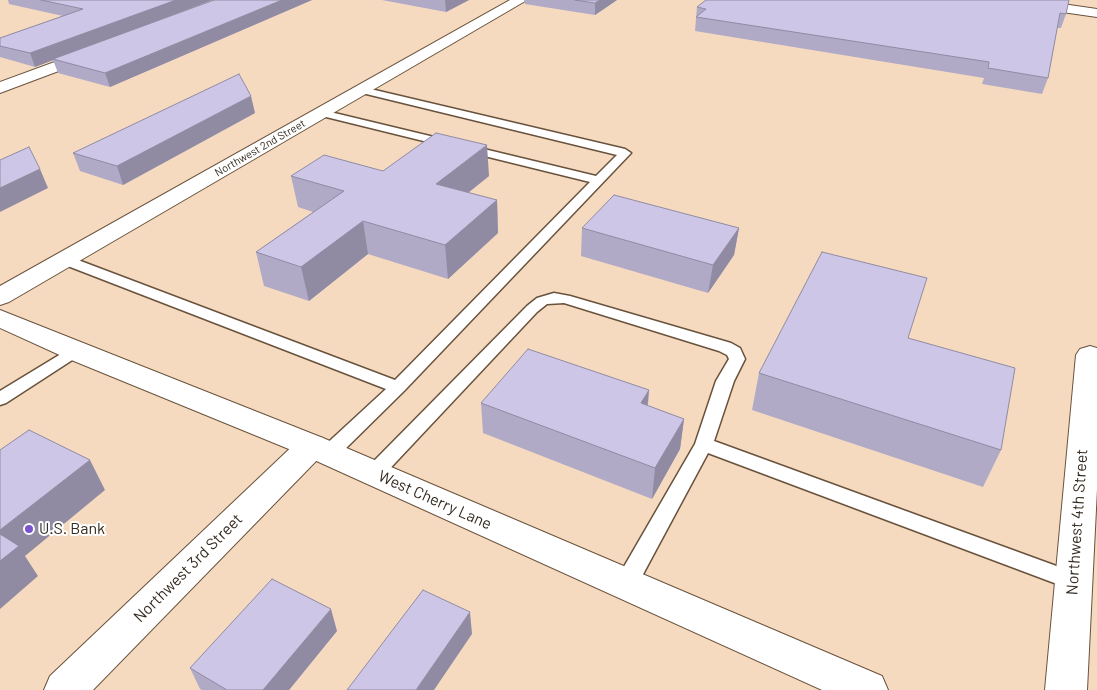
<!DOCTYPE html>
<html>
<head>
<meta charset="utf-8">
<style>
  body { margin:0 }
  canvas { display:block; background:#f5dac0 }
</style>
</head>
<body>
<canvas width="1097" height="690"></canvas>
<script>
const ctx = document.querySelector('canvas').getContext('2d');
ctx.lineJoin = 'round';
const poly = rows => new Path2D(rows.map(r => 'M' + r).join(''));
function trace(path, color, width, dash) { ctx.strokeStyle = color; ctx.lineWidth = width; ctx.lineCap = dash ? 'butt' : 'round'; ctx.setLineDash(dash || []); ctx.stroke(path); }
function fill(path, color) { ctx.fillStyle = color; ctx.fill(path, 'evenodd'); }
function drawText(font, color, halo, rows, align = 'center') {
  ctx.font = font + ' Barlow,sans-serif'; ctx.lineWidth = 4; ctx.setLineDash([]); ctx.textBaseline = 'middle'; ctx.strokeStyle = halo; ctx.fillStyle = color; for (const [text, x, y, turn = 0] of rows) {
    ctx.save(); ctx.translate(x, y); ctx.rotate((+turn || 0) * Math.PI / 180); ctx.textAlign = isNaN(turn) ? turn : align; if (halo) ctx.strokeText(text, 0, 0); ctx.fillText(text, 0, 0); ctx.restore();
  }
}
const lane = poly([
  [362,87,625,149,631,153,404,391,336,458,329,460,322,458,320,453,322,448,386,389,60,263,58,260,60,257,70,257,395,380,590,182,318,115,318,111,322,110,596,176,617,155,358,92,357,90,362,87],
  [554,293,570,296,731,343,740,348,745,359,734,381,714,441,1081,575,1084,581,1081,587,1073,590,1065,587,708,453,634,591,626,593,618,591,615,584,618,577,695,444,716,381,729,359,727,355,719,351,564,303,547,304,537,312,381,478,374,480,367,478,364,473,367,468,527,306,537,298,554,293],
  [74,346,80,347,82,351,80,355,6,403,0,405,0,391,74,346]
]);
const street = poly([
  [510,0,527,0,9,302,0,305,0,286,510,0],
  [999,0,1035,0,1097,9,1097,17,1006,4,999,0],
  [90,49,96,51,98,54,96,57,0,93,0,82,90,49],
  [1090,346,1097,348,1097,489,1087,690,1045,690,1076,355,1080,349,1090,346],
  [312,435,323,438,328,446,323,454,93,690,44,690,50,676,301,438,312,435]
]);
const secondary = poly([
  [0,310,323,438,882,676,888,690,822,690,301,454,64,357,0,328,0,310]
]);
trace(lane, '#69523c', 3);
trace(street, '#69523c', 2);
trace(secondary, '#69523c', 2);
fill(lane, '#fff');
fill(street, '#fff');
fill(secondary, '#fff');
fill(poly([
  [8,0,212,0,135,29,214,0,312,0,110,87,58,73,53,60,35,67,0,57,0,38,63,16,9,4],
  [382,0,469,0,446,12],
  [524,0,617,0,595,15,525,4],
  [1069,0,1066,14,1061,28,1057,28,1048,78,1042,94,982,84,984,78,695,31,697,7],
  [255,113,123,185,80,171,73,153],
  [383,171,489,176,468,193,497,200,498,233,448,279,368,254,309,301,264,286,256,252,313,212,298,207,291,176],
  [582,228,739,228,734,255,708,293,581,256],
  [908,338,1001,450,983,487,752,410,759,373],
  [649,390,648,406,684,419,680,449,652,499,483,433,481,403],
  [337,631,289,690,202,690,200,689,190,668]
]), '#b0aac7');
fill(poly([
  [176,0,212,0,35,67,30,53],
  [282,0,312,0,110,87,105,73],
  [445,0,469,0,446,12],
  [600,0,617,0,595,15,595,3],
  [251,96,255,113,123,185,117,166],
  [487,145,489,176,439,216,436,184],
  [40,169,48,188,0,212,0,188],
  [497,200,498,233,448,279,445,245],
  [363,221,368,254,309,301,301,267],
  [739,228,734,255,708,293,713,265],
  [649,390,646,420,641,403],
  [684,419,680,449,652,499,655,468],
  [90,460,105,490,25,556,38,576,0,609,0,530],
  [331,609,337,631,289,690,263,690],
  [470,612,472,634,434,690,416,690]
]), '#908ba2');
const building = poly([
  [41,0,176,0,30,53,0,46,0,38,83,9,41,0],
  [214,0,282,0,105,73,53,59,214,0],
  [575,0,600,0,595,3,575,0],
  [706,0,1069,0,1066,14,1060,13,1048,78,988,68,989,62,696,17,706,9,697,7,706,0],
  [239,74,251,96,117,166,73,153,239,74],
  [436,133,487,145,436,184,497,200,445,245,363,221,301,267,256,252,344,191,291,176,324,155,383,171,436,133],
  [29,147,40,169,0,188,0,160,29,147],
  [614,195,739,228,713,265,582,228,614,195],
  [822,252,927,278,908,338,1015,368,1001,450,759,373,822,252],
  [528,349,649,390,641,403,684,419,655,468,481,403,528,349],
  [29,430,90,460,0,530,0,450,29,430],
  [0,534,19,546,0,561,0,534],
  [272,579,331,609,263,690,227,690,190,668,272,579],
  [423,590,470,612,416,690,347,690,423,590]
]);
fill(building, '#cdc6e7');
trace(building, '#908ba2', 1);
for (const [x, y, r, color] of [
  [29,529,5,"#7b53cc"]
]) { const dot = new Path2D(); dot.arc(x, y, r, 0, 2 * Math.PI); ctx.fillStyle = color; ctx.fill(dot); trace(dot, '#fff', 2); }
drawText('11px', '#342a20', '#fff', [
  ["Northwest 2nd Street",260,148,-30]
]);
drawText('16px', '#342a20', '#fff', [
  ["West Cherry Lane",435,500,24],
  ["Northwest 4th Street",1077,522,-86],
  ["Northwest 3rd Street",188,568,-45]
]);
drawText('16px', '#342a20', '#fff', [
  ["U.S. Bank",39,529]
], 'left');
</script>
</body>
</html>
